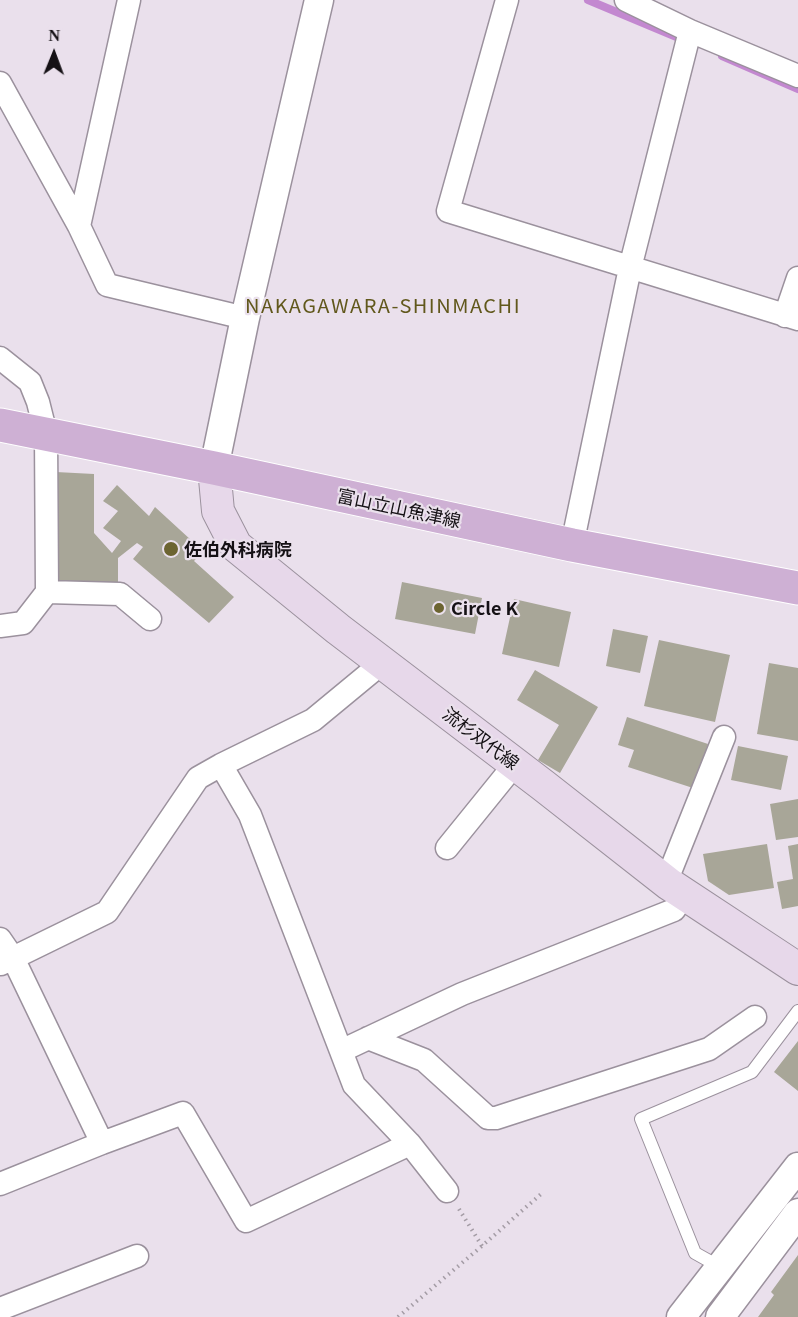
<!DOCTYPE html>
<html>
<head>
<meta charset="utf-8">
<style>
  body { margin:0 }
  #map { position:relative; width:798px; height:1317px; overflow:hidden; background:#eae0ec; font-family:Georgia,serif }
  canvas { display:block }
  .north { position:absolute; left:24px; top:24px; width:60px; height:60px; -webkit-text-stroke:4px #eae0ec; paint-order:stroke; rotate:1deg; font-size:16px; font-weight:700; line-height:24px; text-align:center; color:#151115 }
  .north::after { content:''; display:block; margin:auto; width:21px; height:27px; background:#151115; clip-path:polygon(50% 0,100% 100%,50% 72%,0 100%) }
</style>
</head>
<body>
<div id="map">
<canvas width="798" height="1317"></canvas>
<div class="north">N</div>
</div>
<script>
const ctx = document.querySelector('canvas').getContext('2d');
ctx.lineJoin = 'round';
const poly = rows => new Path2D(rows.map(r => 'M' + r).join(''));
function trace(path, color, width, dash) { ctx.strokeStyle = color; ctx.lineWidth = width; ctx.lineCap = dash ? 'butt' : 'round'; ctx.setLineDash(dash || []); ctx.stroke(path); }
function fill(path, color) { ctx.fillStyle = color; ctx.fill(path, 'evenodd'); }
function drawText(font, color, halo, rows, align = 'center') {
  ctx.font = font + ' Georgia,"Noto Sans JP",serif'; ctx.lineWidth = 4.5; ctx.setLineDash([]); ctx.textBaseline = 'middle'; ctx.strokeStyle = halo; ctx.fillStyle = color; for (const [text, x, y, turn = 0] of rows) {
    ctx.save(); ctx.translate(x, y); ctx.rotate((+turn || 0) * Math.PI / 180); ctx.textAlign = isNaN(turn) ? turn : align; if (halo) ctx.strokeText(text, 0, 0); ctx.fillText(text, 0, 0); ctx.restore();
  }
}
trace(poly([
  [588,0,686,41],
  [722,56,798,89]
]), '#c388d0', 8);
fill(poly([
  [56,472,94,474,94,533,112,553,121,541,103,528,118,511,103,501,117,485,149,516,155,507,203,551,194,561,234,597,209,623,133,559,143,547,137,543,118,558,118,583,56,581],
  [402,582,482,598,475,634,395,619],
  [514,599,571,612,559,667,502,654],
  [613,629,648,636,640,673,606,666],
  [659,640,730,655,715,722,644,706],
  [769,663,798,668,798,741,757,734],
  [535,670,598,707,560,773,538,760,559,725,517,700],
  [627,717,708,744,693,788,628,767,634,750,618,745],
  [738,746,788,756,781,790,731,780],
  [798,799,798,837,776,840,770,804],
  [767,844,774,888,729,895,708,881,703,854],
  [798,844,798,906,782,909,777,882,793,879,788,846],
  [798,1041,798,1091,774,1072],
  [798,1255,798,1317,758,1317,774,1295,771,1292]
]), '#a8a698');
const service = poly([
  [720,1267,695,1253,641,1119,752,1072,798,1011]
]);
const minor = poly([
  [507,0,448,211,798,319],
  [626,0,690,31,798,76],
  [0,83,79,226,107,285,245,318],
  [79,226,129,0],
  [785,316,798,278],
  [0,358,30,382,38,402,46,434,47,592,23,623,0,626],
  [572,545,630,268,690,31],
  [47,592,120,594,150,619],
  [221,765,313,720,382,663],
  [447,848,515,764],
  [666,882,724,737],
  [0,939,13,958,107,912,198,778,221,765,250,815,341,1051,462,994,674,910,684,895],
  [368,1038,424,1060,488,1118,496,1118,709,1049,755,1017],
  [102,1143,183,1113,246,1221,410,1144,354,1085,341,1051],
  [410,1144,447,1191],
  [0,1184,102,1143,13,958,1,964],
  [0,1309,137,1256]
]);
const tertiary = poly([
  [214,468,245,318,319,0],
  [681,1317,798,1167],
  [720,1317,798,1213]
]);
const secondary = poly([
  [214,468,218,511,236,546,338,629,544,786,669,884,798,969]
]);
const primary = poly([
  [0,425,214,468,572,545,798,588]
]);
trace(service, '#9b919d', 14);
trace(minor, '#9b919d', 25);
trace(tertiary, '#9b919d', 31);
trace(secondary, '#9b919d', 34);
trace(primary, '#fff', 35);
trace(poly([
  [459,1209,482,1246,541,1194],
  [398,1317,482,1246]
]), '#a49ca5', 4, [1.5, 4.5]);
trace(service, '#fff', 12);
trace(minor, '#fff', 22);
trace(tertiary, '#fff', 28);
trace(secondary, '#e7d8ea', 32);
trace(primary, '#ceb0d4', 33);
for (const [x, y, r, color] of [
  [171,549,8,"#6c6431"],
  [439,608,6,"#6c6431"]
]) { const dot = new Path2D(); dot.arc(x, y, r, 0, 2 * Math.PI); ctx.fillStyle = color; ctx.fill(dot); trace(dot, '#eae0ec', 2); }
drawText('18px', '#151115', '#eae0ec', [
  ["富山立山魚津線",399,508,12],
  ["流杉双代線",481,738,37]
]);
drawText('bold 18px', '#151115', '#eae0ec', [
  ["佐伯外科病院",184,549],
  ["Circle K",451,608]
], 'left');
ctx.letterSpacing = '1.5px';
drawText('20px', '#61581c', '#eae0ec', [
  ["NAKAGAWARA-SHINMACHI",383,305]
]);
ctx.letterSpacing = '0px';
</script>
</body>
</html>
